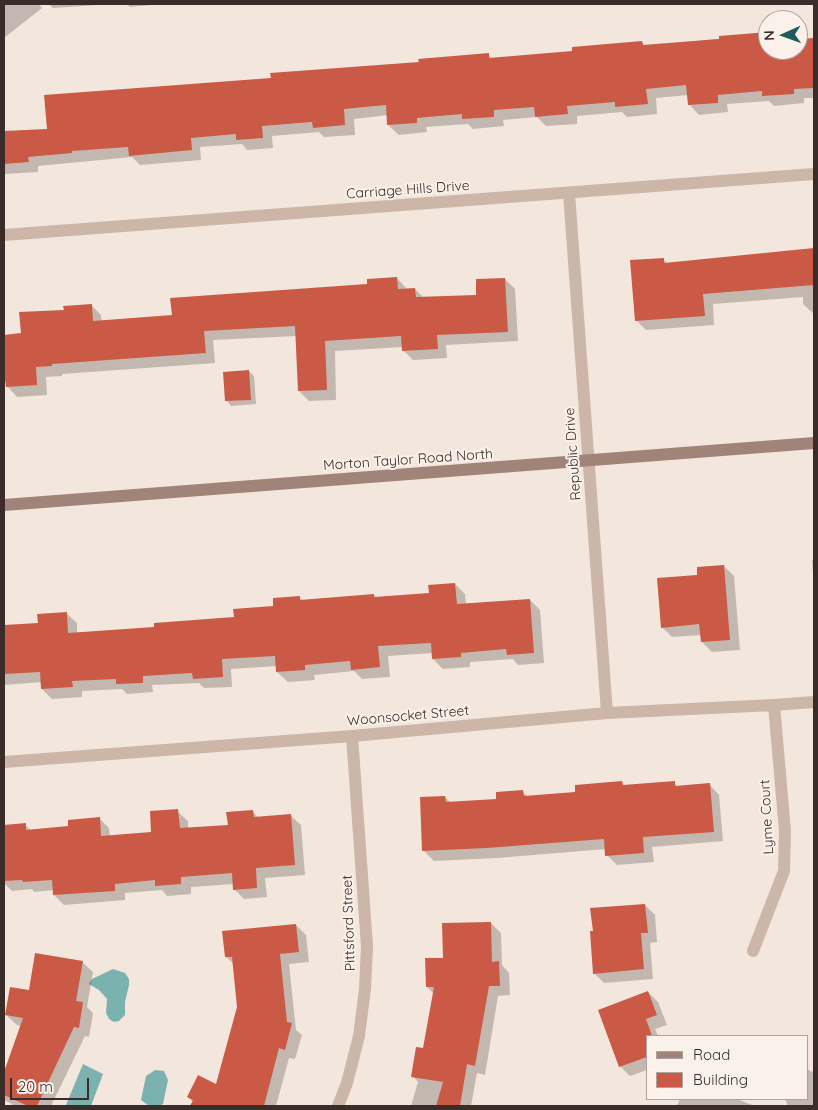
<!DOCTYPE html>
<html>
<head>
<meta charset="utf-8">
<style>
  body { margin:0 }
  #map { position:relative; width:818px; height:1110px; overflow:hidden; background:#f3e7dd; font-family:Quicksand,sans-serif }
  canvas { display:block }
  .frame { position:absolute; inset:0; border:5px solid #392c29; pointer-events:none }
  .legend { position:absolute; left:646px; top:1035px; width:162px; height:65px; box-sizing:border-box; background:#faf2ea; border:1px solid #ada39d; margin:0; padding:6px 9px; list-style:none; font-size:15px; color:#392c29 }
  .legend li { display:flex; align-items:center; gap:10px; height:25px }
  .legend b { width:25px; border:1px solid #ada39d }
  .north { position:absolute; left:758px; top:10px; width:50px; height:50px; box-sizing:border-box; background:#faf2ea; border:1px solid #ada39d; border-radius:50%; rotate:268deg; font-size:14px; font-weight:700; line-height:20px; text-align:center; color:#392c29 }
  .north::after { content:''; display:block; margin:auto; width:18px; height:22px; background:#1d5c5b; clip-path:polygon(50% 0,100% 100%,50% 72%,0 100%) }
  .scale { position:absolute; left:10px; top:1078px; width:79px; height:22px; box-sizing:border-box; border:2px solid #392c29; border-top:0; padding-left:6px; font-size:15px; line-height:18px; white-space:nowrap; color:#392c29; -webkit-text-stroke:4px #faf2ea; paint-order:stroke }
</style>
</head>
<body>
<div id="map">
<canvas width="818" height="1110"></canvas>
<div class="frame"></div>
<ul class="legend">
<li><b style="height:6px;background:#a0847a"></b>Road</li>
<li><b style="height:14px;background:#ca5a45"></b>Building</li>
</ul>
<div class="north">N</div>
<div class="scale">20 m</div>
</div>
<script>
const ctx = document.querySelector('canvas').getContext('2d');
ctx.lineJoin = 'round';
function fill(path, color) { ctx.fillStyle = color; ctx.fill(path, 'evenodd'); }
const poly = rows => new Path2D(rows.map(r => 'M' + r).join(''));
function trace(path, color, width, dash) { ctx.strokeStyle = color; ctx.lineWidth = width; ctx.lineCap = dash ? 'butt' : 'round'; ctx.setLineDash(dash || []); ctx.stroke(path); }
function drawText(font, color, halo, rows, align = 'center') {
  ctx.font = font + ' Quicksand,sans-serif'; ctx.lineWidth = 4; ctx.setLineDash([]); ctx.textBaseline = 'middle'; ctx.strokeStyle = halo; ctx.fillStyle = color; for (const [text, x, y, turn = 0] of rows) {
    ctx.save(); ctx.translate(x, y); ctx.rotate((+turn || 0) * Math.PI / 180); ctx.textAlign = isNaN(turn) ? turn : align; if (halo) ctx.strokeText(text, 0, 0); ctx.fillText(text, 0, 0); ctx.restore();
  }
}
fill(poly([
  [113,969,125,973,129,979,129,985,125,1002,125,1015,119,1021,114,1022,109,1019,106,1013,107,999,99,990,89,984,92,979],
  [83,1064,103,1074,91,1106,69,1106,66,1105],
  [155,1070,164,1071,168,1080,163,1104,159,1106,149,1106,141,1100,146,1076]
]), '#7bb1af');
fill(poly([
  [4,4,39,4,42,8,4,38],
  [49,4,114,4,53,8],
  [127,4,163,4,130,7],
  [768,34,768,50,798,50,798,40,814,40,814,98,804,98,804,103,774,106,769,101,727,104,728,112,699,115,689,104,688,95,656,98,657,114,627,117,622,112,577,116,577,124,546,126,537,117,503,120,504,126,473,129,468,124,426,127,427,132,399,135,388,125,388,115,354,119,355,135,324,137,319,132,272,136,273,148,247,150,242,144,200,147,201,160,140,165,132,157,38,166,38,172,4,174,4,132,48,130,272,79,488,55,493,59,574,52,642,42,645,46],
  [813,250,814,314,803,304,803,297,713,304,714,325,646,330,636,320,663,259,668,264],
  [397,278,407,289,415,289,424,298,478,296,505,279,515,289,518,341,446,345,447,358,413,360,403,350,403,347,335,351,336,400,309,401,299,391,297,336,213,340,215,363,62,374,62,376,46,377,47,395,17,397,7,386,7,381,4,381,4,336,22,335,65,311,91,305,101,315,102,322,173,316,368,285],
  [249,371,254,376,256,404,231,406,227,401],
  [814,559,814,585,812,560],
  [724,566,734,576,740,650,712,652,702,642,701,635,672,637,662,627,699,576],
  [455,584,465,594,466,604,530,600,540,610,544,663,518,665,513,659,470,662,470,667,443,669,433,659,433,653,388,656,390,677,362,679,354,671,314,675,315,680,288,682,277,672,277,666,231,669,232,687,204,688,199,683,152,685,153,692,127,694,122,689,82,691,82,697,52,699,42,689,42,682,4,685,4,627,40,624,66,613,77,623,77,634,155,628,235,619,275,607,299,597,303,601,374,595,377,598,430,594],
  [622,783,625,786,674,783,678,787,709,784,719,795,723,841,652,847,654,862,617,865,607,855,606,849,497,858,434,861,424,851,445,797,451,803,498,800,522,791,528,797,577,793],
  [177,811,188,821,188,829,229,826,252,811,259,818,290,815,301,825,305,875,265,878,267,897,244,899,234,889,234,884,191,887,191,894,167,896,162,890,125,893,125,900,64,905,54,895,54,890,34,892,32,889,12,891,4,883,4,826,25,825,31,830,69,827,99,818,109,828,110,837,153,833],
  [645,905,655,915,657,942,650,943,653,979,604,983,594,973,594,932],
  [491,923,501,933,502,965,509,973,510,995,498,996,485,1075,477,1073,471,1106,411,1106,418,1082,413,1076,424,1049,434,994,427,987,444,959],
  [296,925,306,935,309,962,289,964,296,1030,302,1035,295,1059,289,1058,276,1106,191,1106,193,1102,188,1097,217,1086,238,1007,234,964,226,957],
  [82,962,93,972,87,1007,93,1013,89,1037,85,1036,51,1106,10,1106,12,1104,4,1100,4,1070,6,1071,22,1026,17,1025,6,1015,30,992],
  [648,992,658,1002,667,1025,655,1029,658,1036,647,1036,647,1070,630,1076,620,1066],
  [807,1068,811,1072,814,1070,814,1106,788,1106,785,1099,807,1099],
  [680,1099,737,1099,755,1106,677,1106]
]), '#0003');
fill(poly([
  [768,32,768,50,798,50,798,39,814,38,814,88,794,89,794,94,762,96,762,91,718,95,718,103,688,105,686,85,646,89,648,104,615,107,615,102,567,106,568,114,535,117,534,107,494,110,494,117,462,119,462,114,417,118,417,123,387,125,386,105,344,109,345,125,313,128,312,122,262,126,263,138,236,140,236,134,191,138,192,150,129,156,128,147,72,151,72,153,28,157,29,162,4,164,4,131,47,129,44,95,271,78,270,73,419,62,418,59,489,53,489,58,572,51,572,47,642,41,643,45,719,39,719,36],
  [814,248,814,285,703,294,705,316,635,321,630,260,664,258,664,263],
  [397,277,398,289,415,288,416,297,476,295,476,279,505,278,508,332,437,335,438,349,402,351,401,336,325,341,327,390,298,391,295,326,204,331,206,353,52,364,52,366,36,367,37,385,6,387,4,371,4,335,21,333,19,312,64,310,63,306,92,304,93,321,172,315,170,298,367,284,367,279],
  [249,370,251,400,225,401,223,372],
  [724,565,730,640,701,642,699,624,661,628,657,578,697,575,697,567],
  [455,583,457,604,530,599,534,653,507,655,506,649,461,653,461,657,432,659,431,643,378,646,380,667,351,670,350,661,305,665,305,670,276,672,275,656,222,659,223,677,193,679,192,673,143,676,143,683,116,684,116,679,72,681,73,687,41,689,40,672,4,674,4,625,38,623,37,614,67,612,68,633,154,627,154,623,234,617,233,609,273,606,273,598,300,596,300,600,374,594,374,597,429,593,428,585],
  [622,781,623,785,675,781,675,786,710,783,714,832,643,837,644,853,605,856,604,839,487,848,422,851,420,797,445,796,446,802,496,799,496,792,523,790,524,796,575,792,575,785],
  [178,809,180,828,228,825,226,812,253,810,254,817,291,814,295,865,256,868,257,888,233,890,232,873,181,877,181,884,155,886,155,880,115,884,115,891,53,895,52,880,23,882,22,880,4,881,4,825,26,823,26,830,68,826,68,820,100,817,101,836,151,832,150,811],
  [645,904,648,933,641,933,644,969,593,974,590,931,593,931,590,908],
  [491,922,492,962,499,961,500,986,489,986,475,1066,467,1064,460,1106,436,1106,443,1082,411,1077,416,1047,423,1048,434,987,426,987,425,958,443,958,442,923],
  [296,924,299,952,280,954,287,1022,292,1023,285,1050,279,1048,264,1106,190,1106,193,1100,187,1097,198,1075,216,1084,237,1007,232,957,225,957,222,931],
  [35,953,83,961,76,1001,83,1002,79,1028,74,1027,37,1106,28,1106,4,1095,4,1072,23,1018,5,1015,10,987,29,990],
  [648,991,657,1015,646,1019,652,1036,647,1036,647,1057,619,1067,598,1010]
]), '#ca5a45');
trace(poly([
  [569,193,607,713],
  [4,235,814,174],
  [4,762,352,736,607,713,774,705,814,702],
  [753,951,784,871,785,831,774,705],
  [338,1106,347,1083,359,1036,365,989,367,946,352,736]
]), '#ccb6a8', 12);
trace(poly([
  [4,505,814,443]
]), '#a0847a', 12);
drawText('14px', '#392c29', '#faf2ea', [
  ["Carriage Hills Drive",408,190,-4],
  ["Republic Drive",573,454,-94],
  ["Morton Taylor Road North",408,460,-4],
  ["Woonsocket Street",408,716,-5],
  ["Lyme Court",767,817,-93],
  ["Pittsford Street",349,923,-92]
]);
</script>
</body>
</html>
